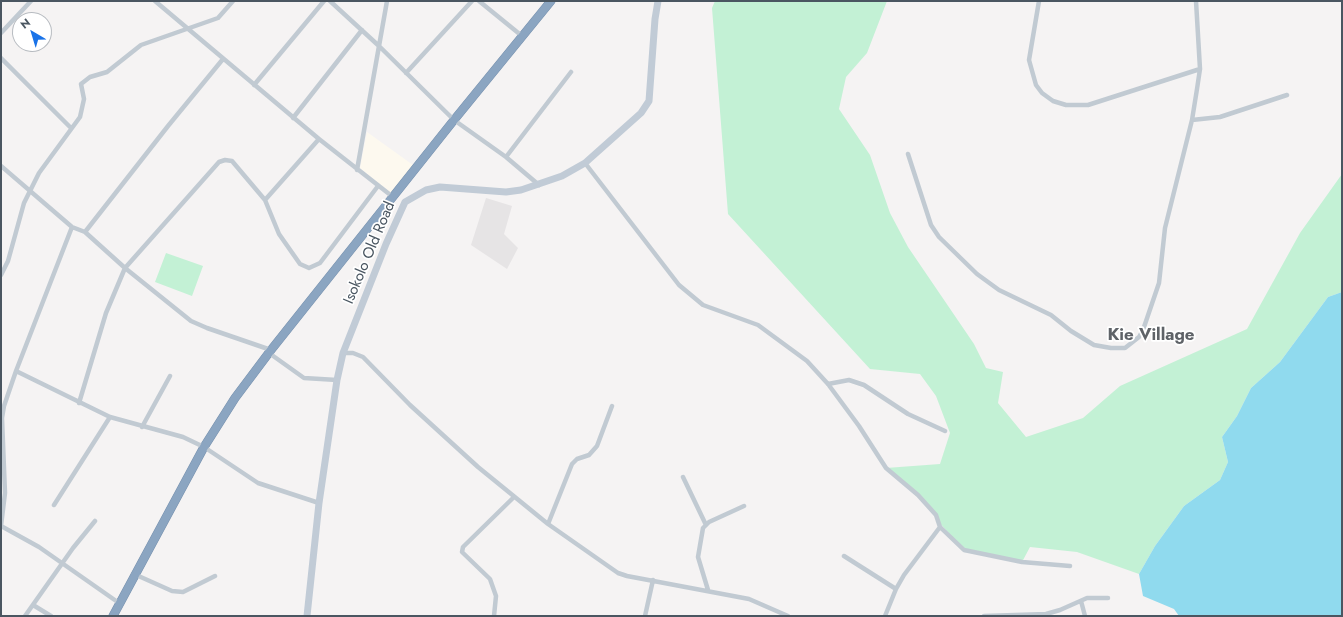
<!DOCTYPE html>
<html>
<head>
<meta charset="utf-8">
<style>
  body { margin:0 }
  #map { position:relative; width:1343px; height:617px; overflow:hidden; background:#f5f3f3; font-family:Jost,sans-serif }
  canvas { display:block }
  .frame { position:absolute; inset:0; border:2px solid #4a5661; pointer-events:none }
  .north { position:absolute; left:12px; top:12px; width:40px; height:40px; box-sizing:border-box; background:#fff; border:1px solid #b7bbc0; border-radius:50%; rotate:322deg; font-size:11px; font-weight:700; line-height:16px; text-align:center; color:#4a5661 }
  .north::after { content:''; display:block; margin:auto; width:14px; height:18px; background:#1a73e8; clip-path:polygon(50% 0,100% 100%,50% 72%,0 100%) }
</style>
</head>
<body>
<div id="map">
<canvas width="1343" height="617"></canvas>
<div class="frame"></div>
<div class="north">N</div>
</div>
<script>
const ctx = document.querySelector('canvas').getContext('2d');
ctx.lineJoin = 'round';
function fill(path, color) { ctx.fillStyle = color; ctx.fill(path, 'evenodd'); }
const poly = rows => new Path2D(rows.map(r => 'M' + r).join(''));
function trace(path, color, width, dash) { ctx.strokeStyle = color; ctx.lineWidth = width; ctx.lineCap = dash ? 'butt' : 'round'; ctx.setLineDash(dash || []); ctx.stroke(path); }
function drawText(font, color, halo, rows, align = 'center') {
  ctx.font = font + ' Jost,sans-serif'; ctx.lineWidth = 3.5; ctx.setLineDash([]); ctx.textBaseline = 'middle'; ctx.strokeStyle = halo; ctx.fillStyle = color; for (const [text, x, y, turn = 0] of rows) {
    ctx.save(); ctx.translate(x, y); ctx.rotate((+turn || 0) * Math.PI / 180); ctx.textAlign = isNaN(turn) ? turn : align; if (halo) ctx.strokeText(text, 0, 0); ctx.fillText(text, 0, 0); ctx.restore();
  }
}
fill(poly([
  [367,132,413,165,391,193,360,168]
]), '#fdf9ef');
fill(poly([
  [486,198,512,206,504,234,518,248,507,269,471,245]
]), '#e6e4e5');
fill(poly([
  [715,1,887,1,867,53,846,77,839,109,870,155,890,213,908,247,974,344,986,368,1003,372,998,403,1026,437,1083,418,1120,386,1247,329,1300,233,1342,174,1342,292,1328,297,1280,362,1251,388,1237,416,1222,437,1228,462,1220,480,1184,506,1155,546,1139,574,1077,552,1030,547,1022,562,964,550,936,519,935,513,886,468,940,464,950,433,936,396,920,374,870,369,728,214,712,8],
  [166,253,203,266,192,296,155,282]
]), '#c3f1d5');
fill(poly([
  [1342,292,1342,616,1179,616,1174,609,1143,596,1139,574,1155,546,1184,506,1220,480,1228,462,1222,437,1237,416,1251,388,1280,362,1328,297]
]), '#90daee');
const highway = poly([
  [113,616,204,447,235,398,271,350,454,120,551,1]
]);
trace(highway, '#7690ad', 9);
trace(poly([
  [155,1,319,139,393,197],
  [330,1,379,46,454,120,506,157,539,185],
  [479,1,522,36],
  [1039,1,1029,60,1036,85,1042,93,1053,101,1066,105,1088,105,1200,69],
  [1,33,31,1],
  [1,58,71,128],
  [406,73,472,1],
  [254,85,324,1],
  [293,118,362,30],
  [1192,120,1220,117,1287,95],
  [319,139,265,200,279,234,300,264,309,268,320,263,378,186],
  [908,154,931,225,939,237,977,274,999,290,1051,315,1071,331,1094,345,1111,348,1125,348,1139,337,1143,330,1159,283,1165,228,1192,120,1197,89,1200,69,1196,1],
  [506,157,571,72],
  [585,163,679,285,703,305,758,325,807,361,828,384,859,426,886,468,918,495,936,515,940,527,904,575,896,589,885,616],
  [1,166,72,227,85,232,125,268,191,321,207,328,271,350],
  [357,170,387,1],
  [72,227,16,371,110,417,183,437,204,447,258,483,319,503],
  [85,232,168,126,223,59],
  [1,275,8,261,24,203,39,173,80,117,84,99,81,84,90,77,107,72,141,45,218,18,233,1],
  [269,353,304,378,337,380],
  [343,353,353,353,363,357,410,405,478,467,548,524,618,573,627,576,749,599,788,616],
  [828,384,849,380,864,385,908,414,945,431],
  [79,403,106,313,125,268,219,162,225,160,232,161,265,200],
  [142,427,170,376],
  [683,477,706,525],
  [54,505,110,417],
  [548,524,572,464,577,459,589,455,597,446,612,406],
  [1,526,5,493,2,418,4,406,16,371],
  [1,526,39,547,119,603],
  [940,527,964,550,1022,562,1070,566],
  [844,556,896,589],
  [134,574,172,591,183,592,215,576],
  [708,590,698,557,703,528,709,522,744,506],
  [1081,601,1085,616],
  [33,605,51,616],
  [25,616,73,548,95,521],
  [494,616,496,596,490,579,462,552,463,547,514,497],
  [645,616,653,580],
  [984,616,1046,614,1060,610,1087,598,1108,598]
]), '#c1cad2', 4.5);
trace(poly([
  [307,616,319,503,337,380,343,353,386,244,405,202,426,190,440,187,506,192,521,190,562,176,585,163,641,113,649,101,655,19,658,1]
]), '#c1cbd6', 7);
trace(highway, '#8ba5c1', 8);
drawText('15px', '#4a5661', '#fff', [
  ["Isokolo Old Road",370,253,-67]
]);
drawText('bold 17px', '#5f6368', '#fff', [
  ["Kie Village",1151,336]
]);
</script>
</body>
</html>
